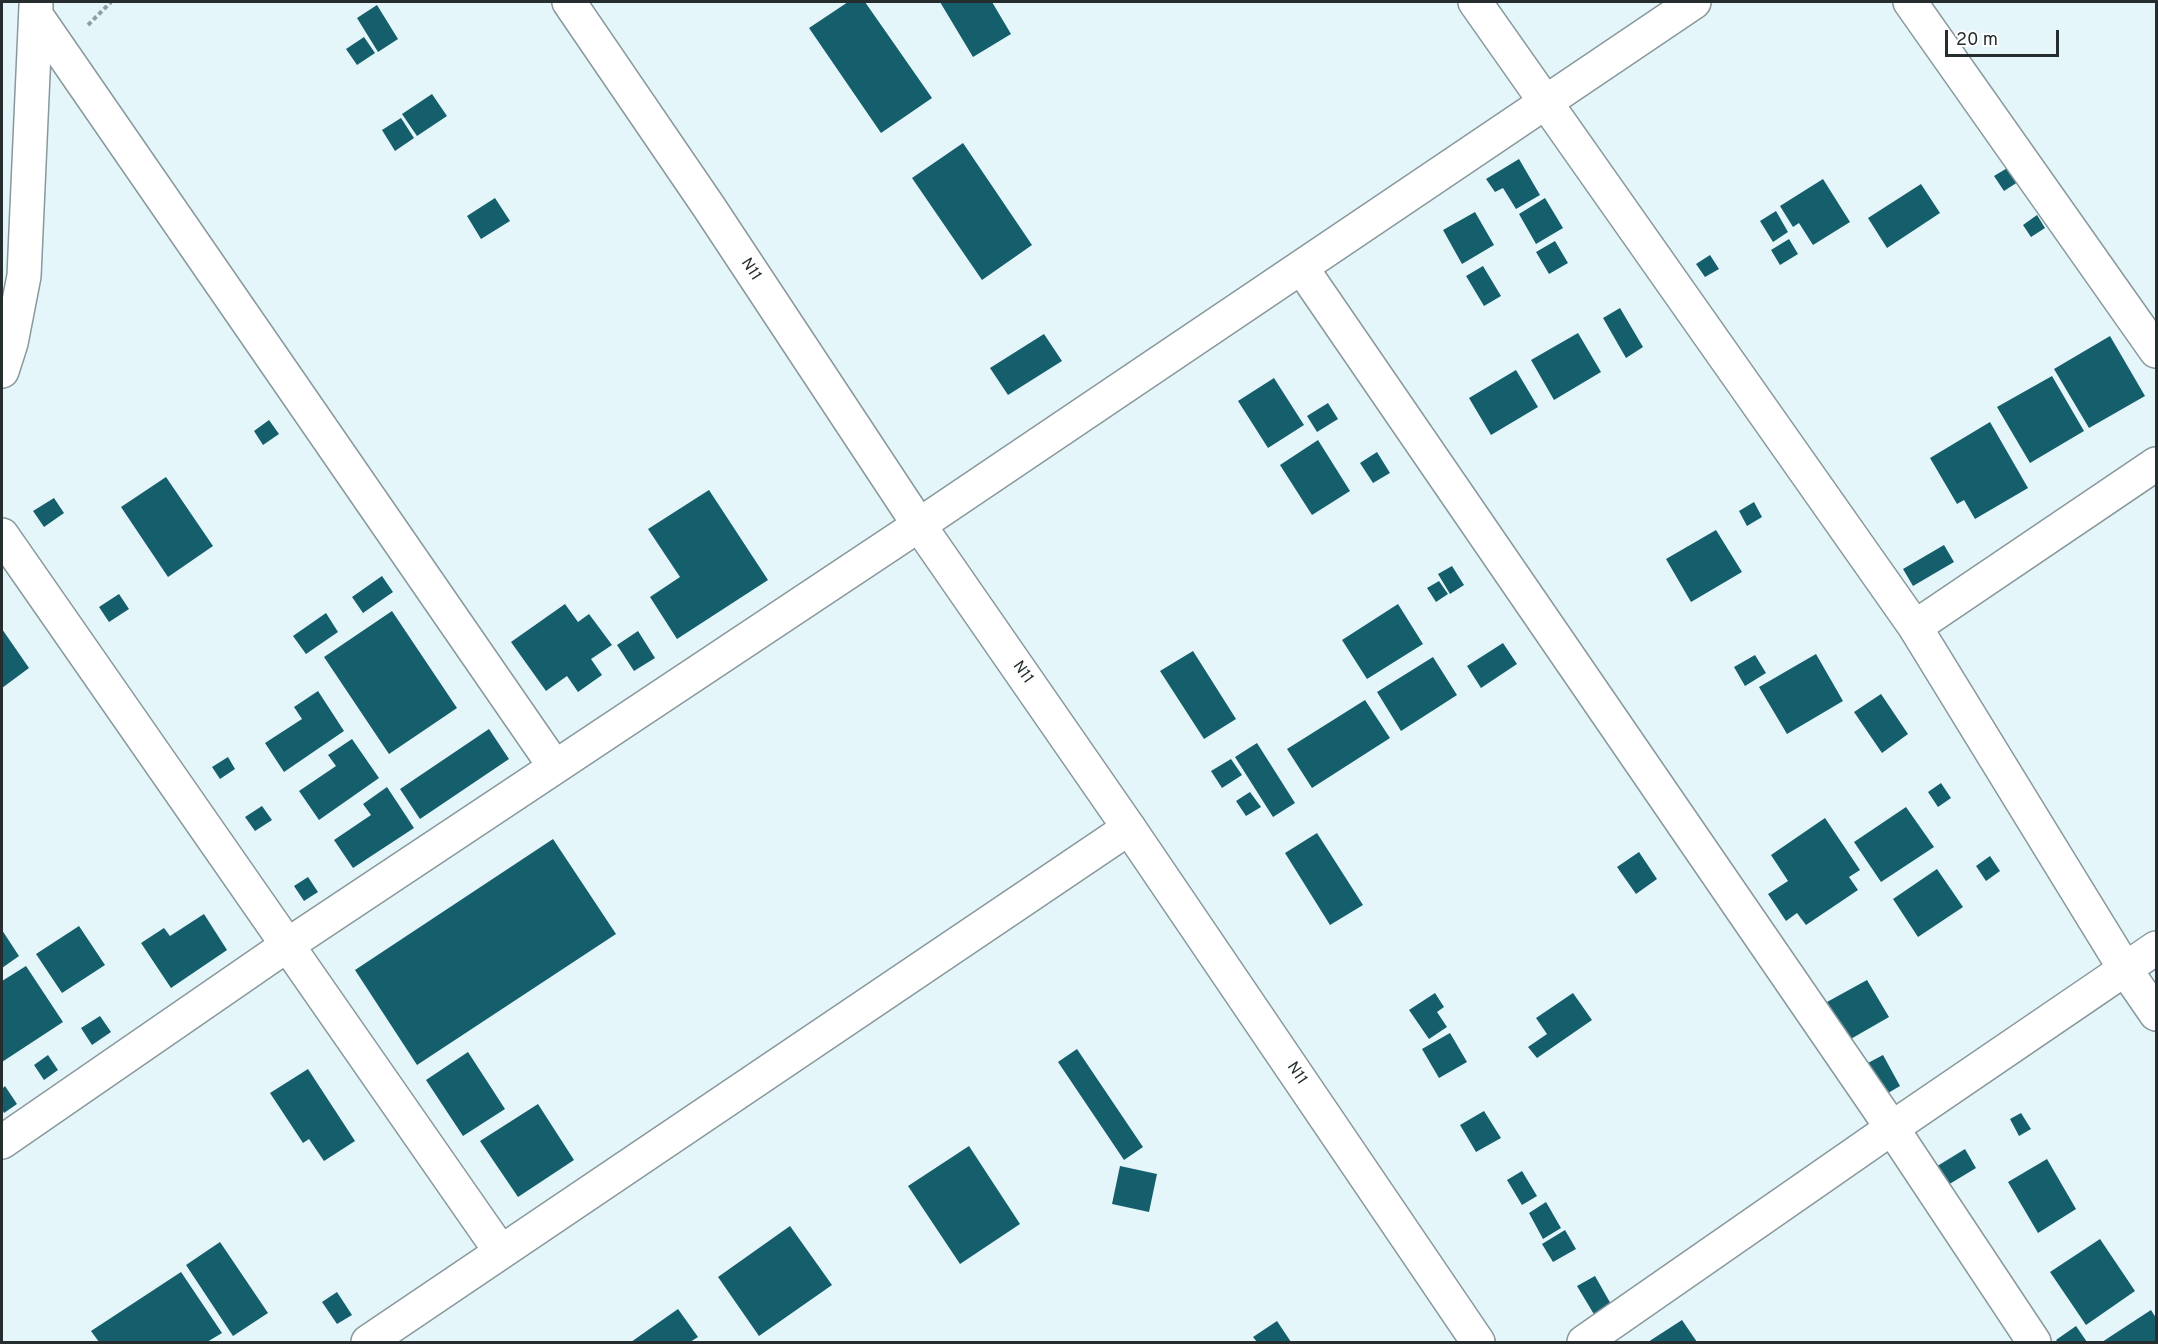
<!DOCTYPE html>
<html>
<head>
<meta charset="utf-8">
<style>
  body { margin:0 }
  #map { position:relative; width:2158px; height:1344px; overflow:hidden; background:#e4f6fa; font-family:Overpass,sans-serif }
  canvas { display:block }
  .frame { position:absolute; inset:0; border:3px solid #262d2e; pointer-events:none }
  .scale { position:absolute; left:1945px; top:30px; width:114px; height:27px; box-sizing:border-box; border:3px solid #262d2e; border-top:0; padding-left:8px; font-size:18px; line-height:21px; white-space:nowrap; color:#262d2e; -webkit-text-stroke:4px #fff; paint-order:stroke }
</style>
</head>
<body>
<div id="map">
<canvas width="2158" height="1344"></canvas>
<div class="frame"></div>
<div class="scale">20 m</div>
</div>
<script>
const ctx = document.querySelector('canvas').getContext('2d');
ctx.lineJoin = 'round';
function fill(path, color) { ctx.fillStyle = color; ctx.fill(path, 'evenodd'); }
const poly = rows => new Path2D(rows.map(r => 'M' + r).join(''));
function trace(path, color, width, dash) { ctx.strokeStyle = color; ctx.lineWidth = width; ctx.lineCap = dash ? 'butt' : 'round'; ctx.setLineDash(dash || []); ctx.stroke(path); }
function drawText(font, color, halo, rows, align = 'center') {
  ctx.font = font + ' Overpass,sans-serif'; ctx.lineWidth = 6; ctx.setLineDash([]); ctx.textBaseline = 'middle'; ctx.strokeStyle = halo; ctx.fillStyle = color; for (const [text, x, y, turn = 0] of rows) {
    ctx.save(); ctx.translate(x, y); ctx.rotate((+turn || 0) * Math.PI / 180); ctx.textAlign = isNaN(turn) ? turn : align; if (halo) ctx.strokeText(text, 0, 0); ctx.fillText(text, 0, 0); ctx.restore();
  }
}
fill(poly([
  [848,2,865,2,932,98,881,133,809,28],
  [940,2,992,2,1011,34,973,57],
  [377,5,398,39,378,52,357,18],
  [364,37,375,53,357,65,346,49],
  [432,94,447,116,417,136,402,114],
  [401,118,414,138,395,151,382,130],
  [963,143,1032,245,982,280,912,178],
  [1519,159,1540,195,1516,209,1503,188,1495,192,1486,179],
  [2014,164,2024,178,2004,191,1994,176],
  [1823,179,1850,222,1813,245,1799,223,1793,227,1780,206],
  [1921,184,1940,213,1887,248,1868,218],
  [495,198,510,221,481,239,467,216],
  [1545,198,1563,228,1536,244,1519,214],
  [1776,211,1788,232,1773,242,1760,221],
  [1475,212,1494,245,1462,264,1443,230],
  [2037,215,2045,228,2031,237,2023,225],
  [1789,239,1798,254,1780,265,1771,250],
  [1555,241,1568,263,1549,274,1536,252],
  [1710,255,1719,269,1705,277,1696,264],
  [1483,266,1501,296,1484,306,1466,276],
  [1620,308,1643,347,1626,358,1603,318],
  [1578,333,1601,372,1554,400,1531,360],
  [1044,334,1062,361,1008,395,990,368],
  [2110,336,2145,396,2089,428,2054,369],
  [1516,370,1538,407,1491,435,1469,398],
  [2052,376,2084,431,2030,463,1997,407],
  [1274,378,1304,425,1268,448,1238,401],
  [1328,403,1338,419,1317,432,1307,416],
  [269,420,279,434,263,445,254,431],
  [1990,422,2028,488,1975,519,1964,500,1957,504,1930,458],
  [1318,440,1350,491,1312,515,1280,465],
  [1377,452,1390,473,1373,483,1360,463],
  [166,477,213,546,168,577,121,507],
  [709,490,768,580,677,639,650,597,680,577,648,529],
  [54,498,64,513,44,527,33,511],
  [1754,502,1762,517,1747,526,1739,511],
  [1716,530,1742,572,1691,602,1666,559],
  [1944,545,1954,562,1913,586,1903,569],
  [1452,566,1464,585,1450,594,1438,574],
  [382,576,393,592,363,613,352,597],
  [1439,581,1448,594,1436,602,1427,588],
  [119,594,129,609,109,622,99,607],
  [565,604,578,622,589,614,612,645,591,659,602,675,578,692,567,676,546,691,511,642],
  [1398,604,1423,644,1367,679,1342,640],
  [392,611,457,708,389,754,324,657],
  [326,613,338,632,306,654,293,636],
  [2,629,29,668,2,688],
  [638,631,655,658,634,671,617,645],
  [1503,643,1517,664,1481,688,1467,666],
  [1193,651,1236,719,1204,739,1160,671],
  [1816,654,1843,701,1787,734,1759,687],
  [1755,655,1766,673,1745,686,1734,667],
  [1433,657,1457,695,1401,731,1377,692],
  [318,691,344,731,284,772,265,743,302,719,294,707],
  [1881,694,1908,734,1882,753,1854,712],
  [1365,700,1390,738,1312,788,1287,749],
  [489,729,509,759,420,819,400,789],
  [352,739,379,778,319,820,299,791,336,766,328,755],
  [1257,743,1295,803,1273,817,1235,757],
  [228,757,235,769,220,779,212,767],
  [1231,759,1242,775,1222,788,1211,771],
  [1941,783,1951,798,1938,807,1928,792],
  [387,787,414,828,353,868,334,840,371,815,363,804],
  [1250,792,1261,807,1246,816,1236,801],
  [262,806,272,820,255,831,245,817],
  [1906,807,1934,847,1881,882,1854,842],
  [1825,818,1860,870,1849,877,1858,890,1806,925,1797,913,1786,921,1768,894,1788,881,1771,855],
  [1317,833,1363,905,1330,925,1285,853],
  [553,839,616,934,417,1065,355,970],
  [1639,852,1657,879,1636,894,1617,867],
  [1990,856,2000,871,1986,881,1976,866],
  [1937,869,1963,907,1918,937,1893,899],
  [308,877,318,892,304,901,294,886],
  [204,914,227,950,171,988,141,943,164,928,170,936],
  [79,926,105,965,62,993,36,954],
  [2,930,19,956,2,968],
  [26,966,63,1022,2,1062,2,981],
  [1867,980,1889,1017,1849,1040,1827,1002],
  [1435,993,1444,1007,1437,1012,1447,1027,1429,1039,1409,1010],
  [1573,993,1592,1020,1537,1058,1528,1047,1547,1034,1536,1018],
  [100,1016,111,1032,92,1045,81,1028],
  [1450,1033,1467,1062,1439,1078,1422,1049],
  [1077,1049,1143,1147,1124,1160,1058,1062],
  [468,1052,505,1109,463,1136,426,1080],
  [48,1055,58,1070,44,1080,34,1065],
  [1883,1055,1900,1086,1883,1096,1866,1064],
  [308,1069,355,1141,324,1161,309,1139,303,1143,270,1093],
  [5,1086,17,1104,4,1113,2,1109,2,1089],
  [538,1104,574,1160,518,1197,480,1141],
  [1484,1111,1501,1138,1476,1152,1460,1125],
  [2021,1113,2031,1129,2019,1136,2010,1119],
  [969,1146,1020,1224,960,1264,908,1186],
  [1965,1149,1976,1168,1938,1191,1926,1173],
  [2047,1159,2076,1209,2038,1233,2008,1182],
  [1120,1166,1157,1174,1149,1212,1112,1204],
  [1522,1171,1537,1196,1522,1205,1507,1180],
  [1546,1202,1561,1228,1543,1239,1529,1213],
  [790,1226,832,1285,759,1336,718,1277],
  [1565,1230,1576,1249,1553,1262,1542,1244],
  [2100,1239,2135,1291,2086,1325,2050,1272],
  [220,1242,268,1313,233,1336,186,1265],
  [181,1272,222,1333,207,1342,99,1342,91,1331],
  [1595,1276,1612,1306,1595,1316,1577,1286],
  [337,1292,352,1315,337,1324,322,1302],
  [678,1309,698,1337,690,1342,631,1342],
  [2151,1310,2156,1318,2156,1342,2102,1342],
  [1682,1320,1697,1342,1648,1342],
  [1277,1321,1291,1342,1257,1342,1253,1337],
  [2076,1326,2087,1342,2058,1342,2056,1340]
]), '#155f6d');
const minor = poly([
  [1475,2,1915,627,2125,969,2156,1014],
  [1910,2,2156,351],
  [36,15,555,767],
  [1301,267,1892,1128,2034,1342],
  [2,371,11,343,24,276,36,6],
  [2,535,501,1252],
  [1915,627,2156,464],
  [2,1142,286,946,919,525,1694,2],
  [368,1342,1129,828],
  [1584,1342,1892,1128,2156,948]
]);
const major = poly([
  [569,2,709,207,919,525,1129,828,1478,1342]
]);
trace(minor, '#88989c', 36);
trace(major, '#88989c', 36);
trace(poly([
  [88,25,111,2]
]), '#919ea1', 4, [4.5, 3]);
trace(minor, '#fff', 33);
trace(major, '#fff', 33);
drawText('16px', '#262d2e', '#fff', [
  ["N11",750,270,57],
  ["N11",1022,673,55],
  ["N11",1296,1074,56]
]);
</script>
</body>
</html>
